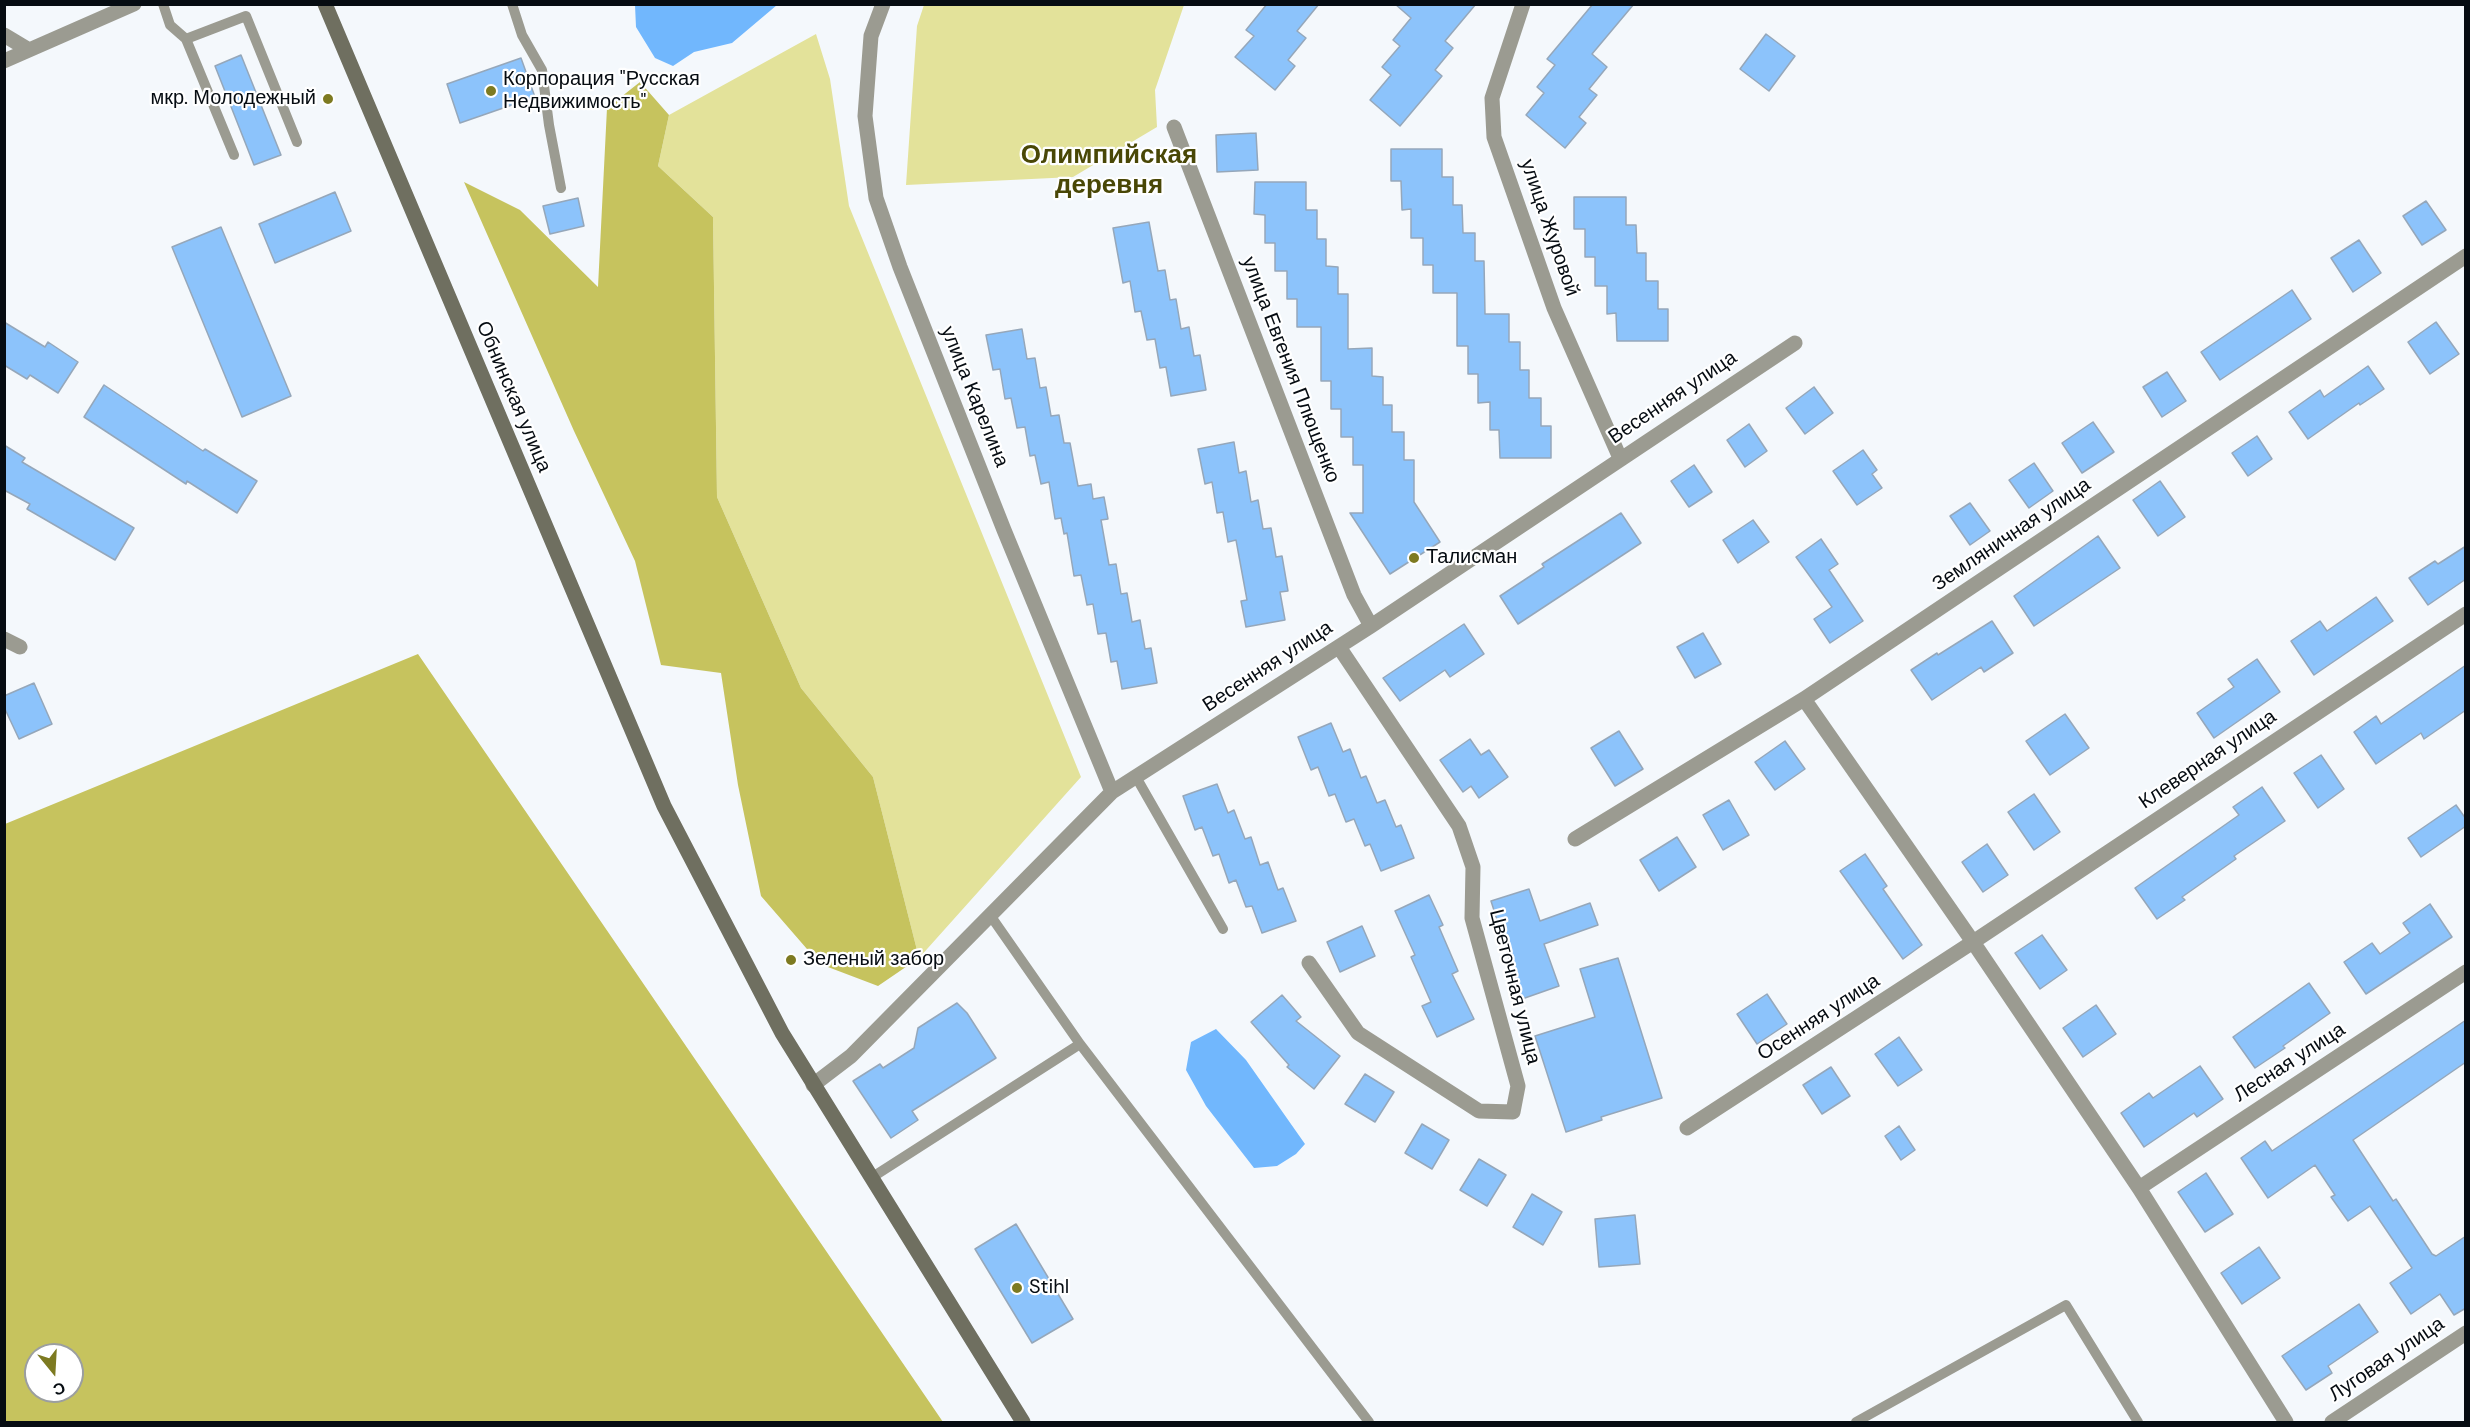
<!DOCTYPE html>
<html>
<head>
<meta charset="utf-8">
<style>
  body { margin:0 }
  #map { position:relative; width:2470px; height:1427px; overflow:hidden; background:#f4f8fc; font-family:"DM Sans",sans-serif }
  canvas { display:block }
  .frame { position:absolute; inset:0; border:6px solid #060c12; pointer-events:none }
  .north { position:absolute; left:24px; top:1343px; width:60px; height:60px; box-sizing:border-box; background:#fff; border:2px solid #9b9ea0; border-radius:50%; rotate:162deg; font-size:16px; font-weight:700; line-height:24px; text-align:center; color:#060c12 }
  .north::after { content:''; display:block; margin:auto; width:21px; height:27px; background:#7d7a21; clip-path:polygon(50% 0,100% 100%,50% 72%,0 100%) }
</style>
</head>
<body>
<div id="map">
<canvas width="2470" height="1427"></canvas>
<div class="frame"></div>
<div class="north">С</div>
</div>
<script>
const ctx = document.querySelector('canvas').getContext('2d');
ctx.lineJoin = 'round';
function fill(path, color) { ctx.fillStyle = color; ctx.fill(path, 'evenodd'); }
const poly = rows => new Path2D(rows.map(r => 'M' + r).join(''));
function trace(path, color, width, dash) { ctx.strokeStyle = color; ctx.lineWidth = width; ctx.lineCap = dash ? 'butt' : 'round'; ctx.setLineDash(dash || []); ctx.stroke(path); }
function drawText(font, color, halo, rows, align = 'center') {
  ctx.font = font + ' "DM Sans",sans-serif'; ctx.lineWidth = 4.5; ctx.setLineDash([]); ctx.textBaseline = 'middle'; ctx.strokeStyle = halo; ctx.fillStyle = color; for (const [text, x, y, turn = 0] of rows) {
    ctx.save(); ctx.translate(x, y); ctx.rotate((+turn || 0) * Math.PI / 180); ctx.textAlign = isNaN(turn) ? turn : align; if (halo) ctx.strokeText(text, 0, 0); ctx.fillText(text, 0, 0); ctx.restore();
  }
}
fill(poly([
  [924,5,1184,5,1155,90,1157,127,1073,177,906,185,917,26],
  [816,34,830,79,849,206,1081,777,919,958,873,777,801,688,717,497,713,217,658,166,669,115]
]), '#e3e29a');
fill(poly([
  [640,82,669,115,658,166,713,217,717,497,801,688,873,777,919,958,878,986,820,964,761,896,738,785,721,673,661,665,635,561,574,431,464,182,520,210,598,287,607,108],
  [418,654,943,1422,5,1422,5,824],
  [36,1355,72,1355,72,1391,36,1391]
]), '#c6c35e');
fill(poly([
  [635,5,635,4,777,5,732,43,694,52,673,66,655,58,636,27],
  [1216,1029,1246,1060,1305,1144,1296,1154,1277,1166,1254,1168,1206,1106,1186,1070,1191,1042]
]), '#71b7fd');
const building = poly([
  [1267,4,1319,4,1297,31,1306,38,1288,60,1295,66,1275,90,1235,57,1254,36,1246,30,1267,4],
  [1395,4,1476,4,1445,41,1453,48,1435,70,1442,76,1400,126,1370,100,1391,75,1382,67,1400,46,1393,40,1411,18,1395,4],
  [1593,4,1634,4,1592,54,1607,67,1589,89,1597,95,1579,117,1586,123,1565,148,1526,115,1544,93,1537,87,1555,65,1547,59,1593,4],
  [1766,34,1795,56,1769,91,1740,69,1766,34],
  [241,55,281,155,254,165,215,66,241,55],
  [521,58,535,97,460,123,447,84,521,58],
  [1256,133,1258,170,1217,172,1216,135,1256,133],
  [1391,149,1442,149,1442,177,1453,177,1453,205,1462,205,1463,233,1475,233,1475,261,1484,261,1485,314,1509,314,1509,342,1520,342,1520,370,1529,370,1529,398,1541,398,1541,426,1551,426,1551,458,1500,458,1499,430,1490,430,1490,402,1478,403,1478,374,1468,374,1468,346,1457,346,1457,293,1433,293,1433,265,1423,265,1423,238,1411,238,1411,209,1402,210,1401,181,1391,181,1391,149],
  [1255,182,1306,182,1306,210,1317,210,1317,239,1326,239,1326,266,1338,267,1338,294,1348,294,1348,349,1372,348,1372,376,1383,377,1383,405,1392,405,1392,432,1404,432,1404,460,1414,460,1414,502,1440,542,1390,574,1350,513,1363,513,1363,465,1353,465,1353,437,1341,437,1341,409,1331,409,1331,381,1321,381,1321,327,1297,327,1297,299,1287,299,1287,271,1275,271,1275,243,1265,243,1265,215,1254,214,1255,182],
  [335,192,351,231,275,263,259,224,335,192],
  [1574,197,1626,197,1626,225,1636,225,1637,253,1646,253,1646,281,1658,281,1658,309,1668,309,1668,341,1617,341,1616,313,1607,314,1607,286,1595,286,1595,257,1585,257,1585,229,1574,229,1574,197],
  [578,198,584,226,550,234,543,206,578,198],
  [2426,201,2446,230,2422,245,2403,216,2426,201],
  [1149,222,1158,271,1165,270,1170,300,1176,299,1181,329,1189,327,1194,356,1200,355,1206,390,1171,396,1166,367,1160,368,1155,339,1147,340,1141,311,1135,312,1130,281,1123,283,1113,228,1149,222],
  [221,227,291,396,242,417,172,247,221,227],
  [2359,240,2381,273,2353,292,2331,258,2359,240],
  [2292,290,2311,319,2220,380,2201,352,2292,290],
  [4,322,45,347,48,342,78,362,58,393,30,375,27,379,4,365,4,322],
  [2436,322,2459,354,2430,374,2408,342,2436,322],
  [1022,329,1027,359,1035,358,1040,388,1046,387,1051,416,1059,415,1064,443,1070,443,1078,486,1091,484,1093,499,1104,497,1108,519,1101,520,1109,565,1116,564,1121,594,1127,593,1132,622,1140,620,1145,649,1151,648,1157,683,1122,689,1117,661,1111,662,1106,633,1098,634,1093,604,1087,605,1081,575,1074,576,1067,533,1064,534,1061,518,1055,519,1049,482,1041,484,1035,455,1030,456,1025,427,1017,428,1011,398,1005,399,1000,369,993,370,986,335,1022,329],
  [2368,366,2384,389,2360,405,2359,403,2308,439,2289,412,2320,390,2324,397,2368,366],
  [2167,372,2186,401,2162,417,2143,387,2167,372],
  [104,385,203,451,205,449,257,481,237,513,187,481,186,484,84,417,104,385],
  [1814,387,1833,413,1805,434,1786,408,1814,387],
  [2093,422,2114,452,2082,473,2062,443,2093,422],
  [1749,424,1767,451,1745,467,1727,440,1749,424],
  [2257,436,2272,459,2248,476,2232,453,2257,436],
  [1234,442,1239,473,1246,471,1251,502,1258,500,1263,529,1271,528,1276,557,1282,556,1288,591,1280,592,1285,620,1246,627,1241,601,1247,600,1236,540,1228,542,1223,512,1217,513,1212,482,1205,484,1198,449,1234,442],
  [4,445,25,458,22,462,134,528,115,560,27,509,30,504,4,490,4,445],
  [1863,450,1877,470,1872,474,1882,488,1857,505,1833,471,1863,450],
  [2034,463,2053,491,2029,508,2009,480,2034,463],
  [1694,465,1712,492,1689,507,1671,481,1694,465],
  [2160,481,2185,517,2158,536,2133,500,2160,481],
  [1970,503,1990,531,1970,545,1950,516,1970,503],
  [1621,513,1641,543,1518,624,1500,596,1544,567,1542,564,1621,513],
  [1753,520,1769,542,1738,563,1723,540,1753,520],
  [2098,536,2120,568,2034,626,2014,596,2098,536],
  [1821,539,1838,564,1829,570,1863,621,1830,643,1814,619,1832,607,1796,557,1821,539],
  [2466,546,2466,579,2428,605,2409,578,2435,561,2438,564,2466,546],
  [2376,597,2393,621,2314,675,2291,641,2320,621,2327,631,2376,597],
  [1992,621,2013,653,1984,672,1981,667,1932,700,1911,670,1937,653,1938,655,1992,621],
  [1464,624,1484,654,1450,677,1445,670,1400,701,1383,678,1464,624],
  [1703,633,1721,664,1695,678,1677,647,1703,633],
  [2257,659,2280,692,2214,738,2197,713,2234,687,2228,679,2257,659],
  [2466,665,2466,710,2424,739,2421,733,2376,764,2354,732,2376,716,2381,724,2466,665],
  [34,683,52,724,19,739,4,707,4,696,34,683],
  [2065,714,2089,748,2050,775,2026,741,2065,714],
  [1331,723,1343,752,1350,749,1361,778,1366,776,1377,803,1385,800,1396,827,1401,825,1414,858,1381,871,1370,844,1365,846,1354,819,1346,822,1335,794,1329,796,1318,767,1311,770,1298,737,1331,723],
  [1619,731,1643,769,1615,786,1591,748,1619,731],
  [1470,739,1481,755,1489,750,1508,777,1479,798,1471,786,1463,792,1440,760,1470,739],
  [1785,741,1805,769,1775,790,1755,762,1785,741],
  [2321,755,2344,789,2318,808,2294,773,2321,755],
  [1217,784,1228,813,1234,810,1245,839,1251,837,1260,865,1268,862,1278,890,1283,888,1296,921,1262,933,1252,906,1246,907,1236,880,1229,883,1219,854,1213,856,1202,827,1195,830,1183,796,1217,784],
  [2262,787,2285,821,2234,856,2236,859,2182,897,2185,900,2157,919,2135,888,2239,815,2233,807,2262,787],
  [2034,794,2060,832,2034,850,2008,812,2034,794],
  [1729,800,1749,835,1723,850,1703,815,1729,800],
  [2456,805,2466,819,2466,826,2421,857,2408,838,2456,805],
  [1677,837,1696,867,1659,891,1640,860,1677,837],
  [1987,844,2008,875,1983,892,1962,862,1987,844],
  [1865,854,1887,886,1883,889,1922,945,1903,959,1840,871,1865,854],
  [1529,889,1540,921,1590,903,1598,925,1544,944,1559,986,1522,999,1491,901,1529,889],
  [1429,895,1443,925,1439,927,1458,971,1452,974,1474,1019,1437,1037,1422,1006,1431,1002,1411,957,1415,955,1395,911,1429,895],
  [2430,904,2452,937,2366,994,2344,962,2372,943,2380,954,2410,933,2403,923,2430,904],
  [1362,926,1375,956,1340,972,1327,942,1362,926],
  [2042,935,2067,970,2040,989,2015,953,2042,935],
  [1618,958,1662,1098,1601,1117,1602,1120,1566,1132,1535,1036,1595,1017,1580,969,1618,958],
  [2309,983,2330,1013,2283,1046,2285,1048,2255,1068,2233,1037,2309,983],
  [1767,994,1787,1024,1757,1044,1737,1014,1767,994],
  [1282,995,1301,1017,1296,1021,1340,1056,1314,1089,1287,1067,1289,1065,1251,1022,1282,995],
  [957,1003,967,1013,996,1058,912,1111,918,1120,891,1138,853,1081,880,1064,883,1068,914,1048,918,1028,957,1003],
  [2096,1005,2116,1034,2083,1057,2063,1028,2096,1005],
  [2466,1020,2466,1062,2353,1140,2393,1201,2396,1199,2432,1254,2436,1256,2466,1236,2466,1308,2454,1315,2440,1294,2411,1314,2390,1283,2412,1268,2370,1206,2348,1221,2331,1197,2335,1195,2315,1165,2268,1198,2241,1158,2265,1141,2272,1151,2466,1020],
  [1899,1037,1922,1070,1898,1086,1875,1054,1899,1037],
  [2200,1066,2223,1099,2197,1117,2194,1113,2144,1147,2121,1113,2149,1093,2153,1098,2200,1066],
  [1831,1067,1850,1096,1822,1114,1803,1085,1831,1067],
  [1365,1074,1394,1092,1375,1122,1345,1104,1365,1074],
  [1422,1124,1449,1140,1432,1169,1405,1153,1422,1124],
  [1899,1126,1915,1150,1901,1160,1885,1136,1899,1126],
  [1479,1159,1506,1175,1487,1206,1460,1190,1479,1159],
  [2206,1173,2233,1214,2205,1232,2178,1192,2206,1173],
  [1532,1194,1562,1212,1543,1245,1513,1227,1532,1194],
  [1635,1215,1640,1264,1599,1267,1595,1219,1635,1215],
  [1016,1224,1073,1319,1032,1343,975,1249,1016,1224],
  [2259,1247,2280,1278,2242,1304,2221,1273,2259,1247],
  [2359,1304,2378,1332,2328,1366,2332,1373,2306,1390,2282,1356,2359,1304]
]);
fill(building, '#8cc3fb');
trace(building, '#95a7ba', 1.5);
trace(poly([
  [163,4,170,25,186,39,234,155],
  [512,4,522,35,542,70,549,125,561,188],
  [186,39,246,16,297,142],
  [1136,777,1223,929],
  [990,915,1080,1044,1369,1422],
  [871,1178,1080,1044],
  [1856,1422,2066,1305,2138,1422]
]), '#9b9b91', 10);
trace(poly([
  [883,4,871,36,865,116,876,198,900,267,1004,530,1112,792],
  [1523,4,1492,98,1494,137,1554,308,1620,458],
  [4,35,29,50],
  [4,61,134,4],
  [1174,127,1354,595,1371,626],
  [4,639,20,647],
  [1804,699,1973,942,2139,1188,2286,1422],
  [1575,839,1804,699,2466,256],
  [1309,963,1358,1033,1479,1111,1513,1112,1518,1086,1472,918,1473,867,1459,826,1339,647],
  [813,1085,851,1056,1112,792,1371,626,1795,343],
  [1687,1128,1973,942,2466,614],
  [2139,1188,2466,972],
  [2332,1422,2466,1333]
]), '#9b9b91', 15);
trace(poly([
  [325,4,664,806,782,1033,1023,1422]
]), '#6f6f60', 15);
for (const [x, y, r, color] of [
  [491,91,6,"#7d7a21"],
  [328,99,6,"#7d7a21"],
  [1414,558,6,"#7d7a21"],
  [791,960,6,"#7d7a21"],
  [1017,1288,6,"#7d7a21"]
]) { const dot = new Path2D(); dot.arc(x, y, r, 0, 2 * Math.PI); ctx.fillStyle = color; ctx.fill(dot); trace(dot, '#fff', 2); }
drawText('20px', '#060c12', '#fff', [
  ["Корпорация \"Русская",503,80],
  ["Недвижимость\"",503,103],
  ["мкр. Молодежный",316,99,"right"],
  ["Талисман",1426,558],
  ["Зеленый забор",803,960],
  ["Stihl",1029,1288]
], 'left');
drawText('20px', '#060c12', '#fff', [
  ["улица Журовой",1549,228,71],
  ["улица Евгения Плющенко",1290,370,69],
  ["Обнинская улица",513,397,67],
  ["улица Карелина",974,397,68],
  ["Весенняя улица",1673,398,-34],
  ["Земляничная улица",2012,535,-34],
  ["Весенняя улица",1268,667,-33],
  ["Клеверная улица",2208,760,-34],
  ["Цветочная улица",1514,987,76],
  ["Осенняя улица",1819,1018,-33],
  ["Лесная улица",2290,1063,-33],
  ["Луговая улица",2387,1360,-34]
]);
drawText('bold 26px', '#494706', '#fff', [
  ["Олимпийская",1109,156],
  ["деревня",1109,186]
]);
</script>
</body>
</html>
